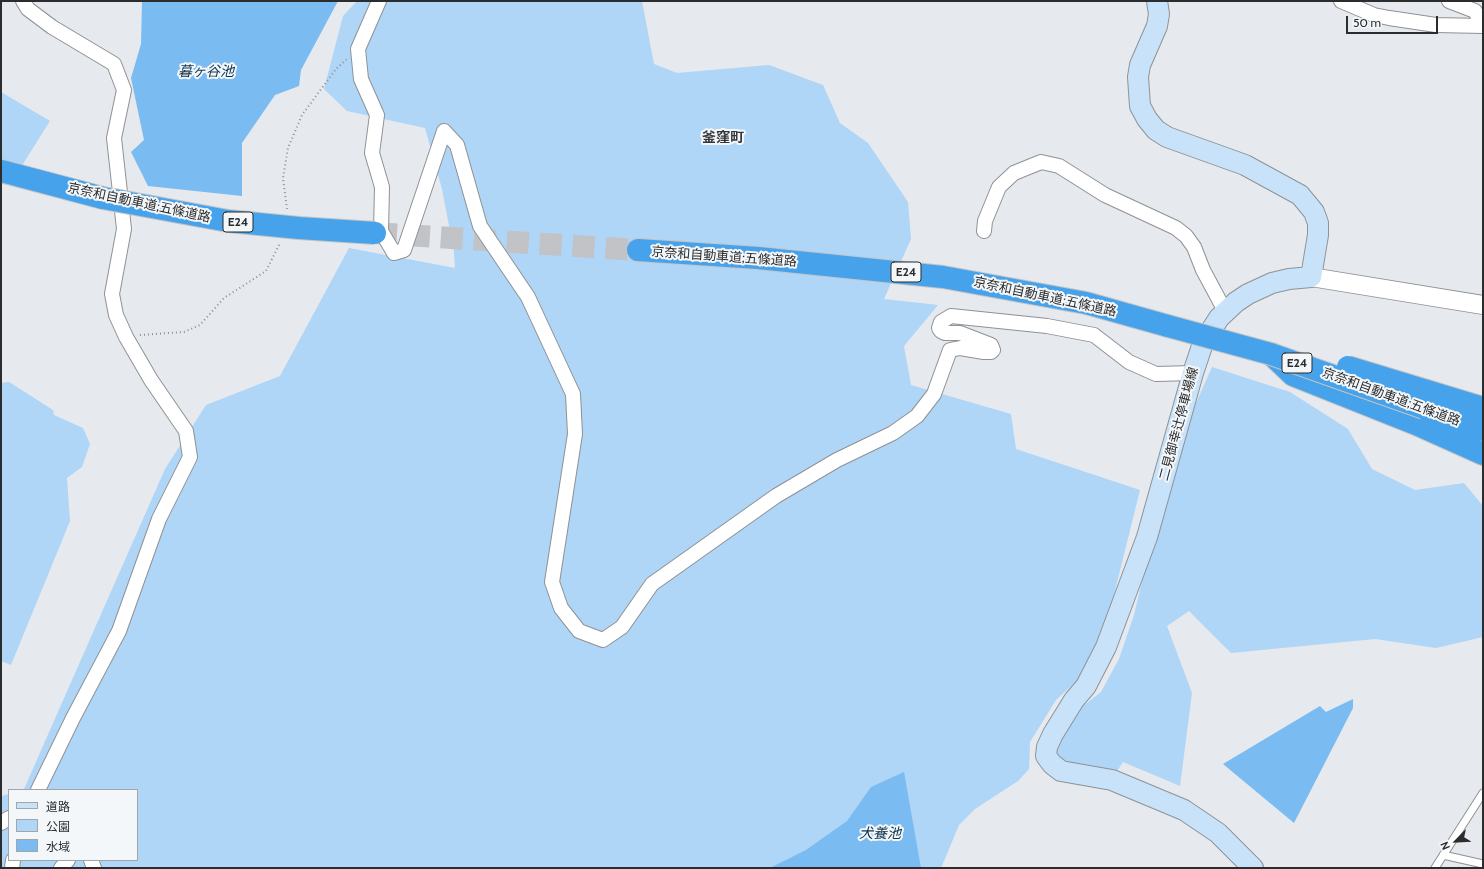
<!DOCTYPE html>
<meta charset="utf-8">
<style>
body{margin:0}
#map{position:relative;width:1484px;height:869px;overflow:hidden;background:#e6e9ed;font-family:Cabin,"Noto Sans JP",sans-serif}
canvas{display:block}
.frame{position:absolute;inset:0;border:2px solid #2b2c2d;pointer-events:none}
.legend{position:absolute;left:8px;top:789px;width:130px;height:72px;box-sizing:border-box;background:#f3f7fa;border:1px solid #a3a6a8;margin:0;padding:5px 7px;list-style:none;font-size:12px;color:#2b2c2d}
.legend li{display:flex;align-items:center;gap:8px;height:20px}
.legend b{width:20px;border:1px solid #a3a6a8}
.north{position:absolute;left:1436px;top:821px;width:40px;height:40px;-webkit-text-stroke:3px #f3f7fa;paint-order:stroke;rotate:246deg;font-size:11px;font-weight:700;line-height:16px;text-align:center;color:#2b2c2d}
.north::after{content:'';display:block;margin:auto;width:14px;height:18px;background:#2b2c2d;clip-path:polygon(50% 0,100% 100%,50% 72%,0 100%)}
.scale{position:absolute;left:1346px;top:16px;width:92px;height:18px;box-sizing:border-box;border:2px solid #2b2c2d;border-top:0;padding-left:5px;font-size:12px;line-height:14px;white-space:nowrap;color:#2b2c2d;-webkit-text-stroke:3px #f3f7fa;paint-order:stroke}
</style>
<div id="map">
<canvas width="1484" height="869"></canvas>
<div class="frame"></div>
<ul class="legend">
<li><b style="height:5px;background:#c8e3f9"></b>道路</li>
<li><b style="height:11px;background:#afd5f7"></b>公園</li>
<li><b style="height:11px;background:#7abbf1"></b>水域</li>
</ul>
<div class="north">N</div>
<div class="scale">50 m</div>
</div>
<script>
const context = document.querySelector('canvas').getContext('2d');
context.lineJoin = 'round';
function fillPath(path, color) { context.fillStyle = color; context.fill(path, 'evenodd'); }
const toPath = rows => new Path2D(rows.map(r => 'M' + r).join(''));
function stroke(path, color, width, dash) { context.strokeStyle = color; context.lineWidth = width; context.lineCap = dash ? 'butt' : 'round'; context.setLineDash(dash || []); context.stroke(path); }
function drawText(font, color, halo, rows, align = 'center') {
  context.font = font + ' Cabin,"Noto Sans JP",sans-serif'; context.lineWidth = 4; context.setLineDash([]); context.textBaseline = 'middle'; context.strokeStyle = halo; context.fillStyle = color; for (const [text, x, y, turn = 0] of rows) {
    context.save(); context.translate(x, y); context.rotate((+turn || 0) * Math.PI / 180); context.textAlign = isNaN(turn) ? turn : align; if (halo) context.strokeText(text, 0, 0); context.fillText(text, 0, 0); context.restore();
  }
}
fillPath(toPath([
 [357,1,642,1,654,64,677,73,769,65,823,85,840,123,868,143,908,202,911,239,884,299,938,305,904,346,911,385,1011,414,1016,449,1140,490,1101,647,1086,672,1056,700,1030,742,1029,769,1018,781,975,809,959,825,941,868,1,868,1,796,9,794,9,860,137,860,137,790,20,790,24,789,165,469,206,405,280,376,349,248,455,268,454,252,442,189,425,128,347,111,324,89,343,16],
 [1,92,50,121,16,175,1,185],
 [1212,367,1290,392,1348,429,1372,469,1415,490,1464,483,1483,506,1483,637,1436,648,1375,639,1231,653,1189,611,1167,626,1192,693,1180,786,1123,762,1115,774,1080,772,1050,755,1073,714,1101,692,1119,659,1134,615,1153,535,1178,444],
 [9,382,53,410,54,415,83,428,90,444,82,467,67,478,70,521,11,665,1,661,1,383]
]), '#afd5f7');
fillPath(toPath([
 [142,1,338,1,301,70,299,86,275,95,242,143,242,196,148,186,131,152,144,140,131,78,141,44],
 [1353,699,1353,708,1294,823,1223,764,1320,706,1326,712],
 [904,772,921,868,770,868,806,850,847,821,871,787]
]), '#7abbf1');
stroke(toPath([
 [375,233,638,250]
]), '#c1c3c7', 22, [22, 11]);
const service = toPath([
 [1443,855,1483,864],
 [1435,868,1483,793]
]);
const minor = toPath([
 [23,1,28,9,52,27,114,64,124,90,114,138,124,229,112,294,116,315,126,337,151,380,186,431,190,457,159,519,119,631,73,718,38,790],
 [379,1,358,49,361,79,377,115,372,153,382,187,381,231,394,253,404,250,444,131,457,145,480,226,528,297,573,394,575,434,552,582,561,608,579,631,603,640,622,627,652,584,776,496,837,460,893,433,917,416,934,394,950,350,960,348,984,352,991,352,993,350,991,345,960,333,945,333,941,331,939,328,941,322,951,316,1047,326,1094,335,1129,362,1156,374,1193,373],
 [1341,1,1374,15,1389,18,1436,25,1483,26],
 [1449,1,1475,11,1483,26],
 [984,231,985,221,999,187,1014,173,1041,162,1059,166,1105,195,1176,228,1186,236,1194,247,1203,270,1225,311],
 [1,823,9,818],
 [91,860,94,868],
 [12,868,13,860],
 [61,868,68,860]
]);
const tertiary = toPath([
 [1311,277,1483,305]
]);
const secondary = toPath([
 [1157,1,1159,14,1157,26,1140,65,1138,77,1140,106,1147,119,1156,130,1167,137,1245,165,1300,195,1314,212,1318,223,1318,235,1311,277,1289,279,1272,283,1248,294,1236,302,1219,318,1203,343,1193,373,1147,537,1106,647,1086,686,1074,700,1053,734,1047,747,1046,756,1052,764,1061,771,1112,780,1184,810,1218,833,1253,868]
]);
const motorway = toPath([
 [1,171,103,198],
 [638,250,758,258,943,277,1086,303,1168,326],
 [1271,354,1293,375,1416,424,1483,454],
 [1427,391,1483,408],
 [1424,408,1483,430]
]);
stroke(service, '#8e9295', 9);
stroke(minor, '#8e9295', 16);
stroke(tertiary, '#8e9295', 20);
stroke(secondary, '#8e9295', 22);
stroke(motorway, '#c4c4c4', 24);
stroke(toPath([
 [287,209,283,178,288,148,302,115,336,69,347,59],
 [140,335,184,332,200,325,224,298,266,271,280,243]
]), '#8d8f92', 2, [1, 3]);
stroke(service, '#fff', 7);
stroke(minor, '#fff', 14);
stroke(tertiary, '#fff', 18);
stroke(secondary, '#c8e3f9', 20);
stroke(motorway, '#46a2ea', 22);
const motorwayBridge = toPath([
 [103,198,228,221,299,228,375,233],
 [1168,326,1271,354,1424,408],
 [1348,367,1427,391]
]);
stroke(motorwayBridge, '#c4c4c4', 24, []);
stroke(motorwayBridge, '#46a2ea', 22);
for (const [x, y, w] of [
 [238,222,30],
 [906,272,30],
 [1297,363,30]
]) { const box = new Path2D(); box.roundRect(x - w / 2, y - 10, w, 20, 3); context.fillStyle = '#f3f7fa'; context.fill(box); stroke(box, '#2b2c2d', 1); }
drawText('bold 12px', '#2b2c2d', null, [
 ["E24",238,222],
 ["E24",906,272],
 ["E24",1297,363]
]);
drawText('13px', '#2b2c2d', '#f3f7fa', [
 ["京奈和自動車道;五條道路",139,203,12],
 ["京奈和自動車道;五條道路",724,257,4],
 ["京奈和自動車道;五條道路",1045,297,12],
 ["京奈和自動車道;五條道路",1391,397,20],
 ["二見御幸辻停車場線",1179,424,-75]
]);
drawText('italic 14px', '#0f334e', '#f3f7fa', [
 ["暮ヶ谷池",206,72],
 ["犬養池",880,834]
]);
drawText('bold 14px', '#343739', '#f3f7fa', [
 ["釜窪町",723,138]
]);
</script>
